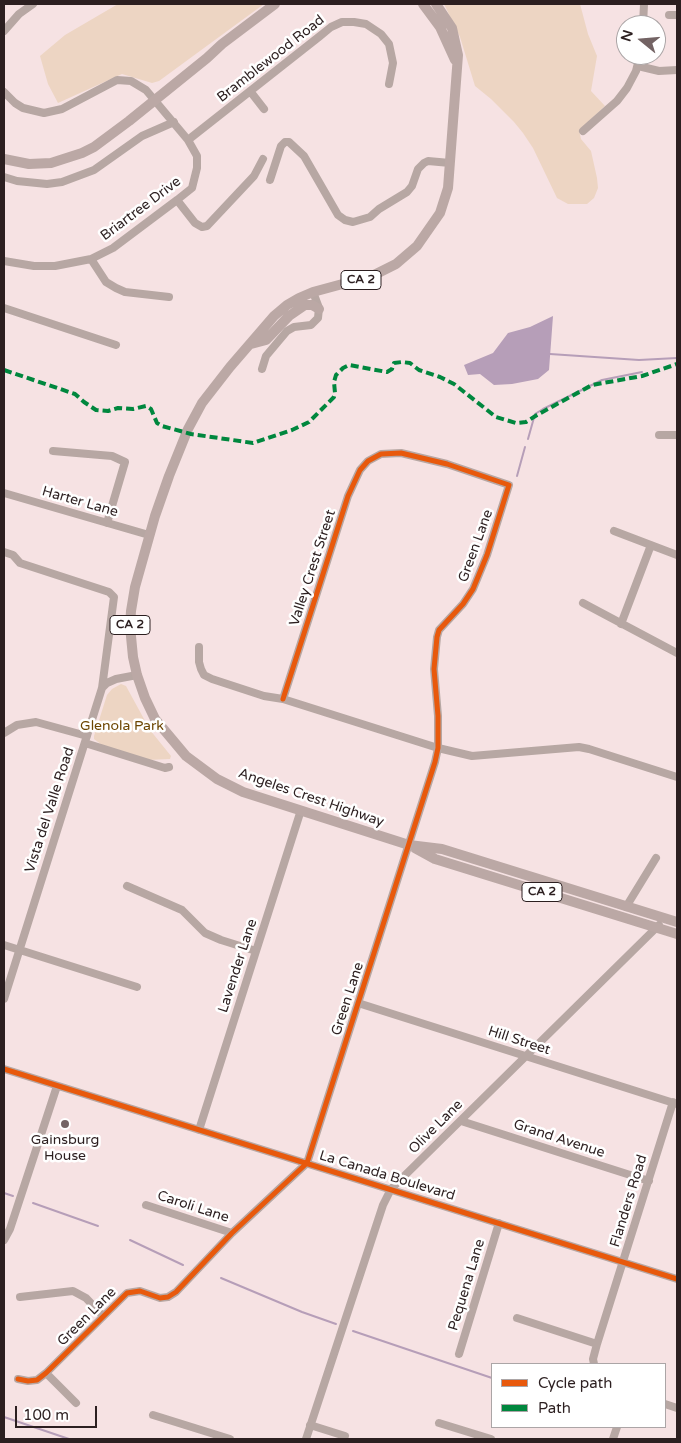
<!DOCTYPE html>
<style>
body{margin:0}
#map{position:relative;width:681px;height:1443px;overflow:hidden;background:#f6e2e3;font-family:"Varela Round",sans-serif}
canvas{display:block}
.frame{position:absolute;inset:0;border:5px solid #2c1f20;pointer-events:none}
.legend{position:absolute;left:491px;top:1363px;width:175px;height:65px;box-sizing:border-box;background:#fff;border:1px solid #aba5a6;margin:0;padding:6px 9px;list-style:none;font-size:15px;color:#2c1f20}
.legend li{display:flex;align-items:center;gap:10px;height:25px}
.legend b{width:25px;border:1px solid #aba5a6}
.north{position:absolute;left:616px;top:15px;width:50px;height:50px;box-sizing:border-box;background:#fff;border:1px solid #aba5a6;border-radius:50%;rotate:287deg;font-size:14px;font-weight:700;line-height:20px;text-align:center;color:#2c1f20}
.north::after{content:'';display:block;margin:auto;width:18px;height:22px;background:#736364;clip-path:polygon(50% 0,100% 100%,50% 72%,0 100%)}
.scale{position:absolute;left:15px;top:1406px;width:82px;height:22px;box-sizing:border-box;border:2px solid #2c1f20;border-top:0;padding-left:6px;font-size:15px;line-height:18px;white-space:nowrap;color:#2c1f20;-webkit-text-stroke:4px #fff;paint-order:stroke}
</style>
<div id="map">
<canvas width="681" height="1443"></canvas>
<div class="frame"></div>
<ul class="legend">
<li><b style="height:6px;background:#e8590c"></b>Cycle path</li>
<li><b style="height:6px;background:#00873e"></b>Path</li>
</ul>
<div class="north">N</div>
<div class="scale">100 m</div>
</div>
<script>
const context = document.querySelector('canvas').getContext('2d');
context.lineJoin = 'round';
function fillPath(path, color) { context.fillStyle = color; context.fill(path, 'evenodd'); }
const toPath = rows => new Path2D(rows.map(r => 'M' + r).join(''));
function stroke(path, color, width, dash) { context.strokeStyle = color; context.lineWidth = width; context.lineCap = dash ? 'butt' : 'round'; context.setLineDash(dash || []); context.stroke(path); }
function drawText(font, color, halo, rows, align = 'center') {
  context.font = font + ' "Varela Round",sans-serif'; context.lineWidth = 5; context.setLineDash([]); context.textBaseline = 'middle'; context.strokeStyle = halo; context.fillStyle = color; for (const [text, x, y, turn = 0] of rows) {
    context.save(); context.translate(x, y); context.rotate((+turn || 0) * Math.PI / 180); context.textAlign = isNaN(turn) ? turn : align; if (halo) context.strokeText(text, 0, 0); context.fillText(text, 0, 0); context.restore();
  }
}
fillPath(toPath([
 [118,4,264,4,159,81,152,83,122,74,58,103,48,84,40,56,65,35],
 [444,4,580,4,588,34,597,56,591,91,605,106,579,130,581,139,591,151,597,178,598,188,594,198,587,204,568,204,557,198,533,148,523,133,514,122,491,99,475,86,460,37],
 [121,684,126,686,150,730,171,756,170,759,147,760,102,745,94,739,94,736,107,695,112,689]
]), '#edd5c3');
fillPath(toPath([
 [553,316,549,370,538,379,512,384,494,385,480,374,468,375,464,365,493,353,508,333,530,327]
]), '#b69eb8');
stroke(toPath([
 [550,354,639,360,677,358],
 [528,439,535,414,543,409,602,380,642,372],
 [517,476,525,447],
 [4,1193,13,1196],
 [33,1203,98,1226],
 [130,1240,183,1265],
 [221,1278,302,1312,336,1324],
 [353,1331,492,1378],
 [4,1417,69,1439]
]), '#b69eb8', 2);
stroke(toPath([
 [669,15,677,15],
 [643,25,644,4],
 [4,31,19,14,33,4],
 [638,66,659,71,677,70],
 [250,91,264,109],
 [4,92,15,103,23,108,44,113,62,109,117,80,131,81,146,90,188,140,197,156,197,168,192,188,177,200,113,248,91,259,55,266,34,266,4,261],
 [583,131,617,101,627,88,636,71,640,55],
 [188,140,320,36,331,27,342,22,354,22,366,24,381,34,389,44,393,63,389,84],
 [4,177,17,181,47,184,62,182,94,170,142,136,174,122],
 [270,180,281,146,285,142,289,142,304,156,338,215,345,220,353,222,370,217,379,209,407,192,412,186,418,169,424,163,428,161,450,163],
 [177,200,195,223,202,227,207,226,254,176,263,159],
 [91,259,106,282,116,288,125,292,169,297],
 [4,308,116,345],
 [262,369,266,356,287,331,294,327,311,325,318,318,319,308,313,292],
 [659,435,677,435],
 [53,451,112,456,125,462,107,523],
 [4,493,149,535],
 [614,531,677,555],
 [4,552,13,555,20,563,109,592,114,597,102,688,4,999],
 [583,603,677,653],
 [621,624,651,545],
 [199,647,199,662,201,669,204,675,212,679,264,696,283,699,438,748,472,756,579,747,589,749,677,777],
 [102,688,107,683,116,679,137,675],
 [4,733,17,725,36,722,87,736],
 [85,743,165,768,169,767],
 [127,886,182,910,205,933,221,940,256,951],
 [626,907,656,858],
 [4,945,137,987],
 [358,1003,677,1104],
 [4,1069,677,1279],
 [461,1121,649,1181],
 [199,1130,301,810],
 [146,1205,232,1233],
 [4,1240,10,1229,57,1086],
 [20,1297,73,1291,86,1298,103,1316],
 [517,1318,597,1344],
 [459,1354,499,1223],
 [594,1364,593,1359,597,1344,673,1102],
 [46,1373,76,1403],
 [18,1379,28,1381,37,1380,46,1373,127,1293,140,1291,160,1298,168,1297,176,1292,232,1233,307,1163,435,762,438,748,438,716,434,669,437,637,439,630,463,604,473,589,487,555,509,485,447,464,401,453,381,454,368,461,360,470,348,496,283,699],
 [665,1404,677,1408],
 [153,1415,230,1439],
 [439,1423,491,1439],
 [310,1425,345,1436],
 [306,1439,383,1205,391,1189,659,925],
 [613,1439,617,1427]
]), '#b7a7a3', 8);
stroke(toPath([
 [423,4,440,27,455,60],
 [436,4,452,28,458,55,448,188,440,213,417,246,396,264,372,276,313,292,299,298,287,305,274,316,230,367,202,403,188,429,169,476,155,516,135,587,131,611,130,626,133,657,137,675,145,698,155,719,186,756,217,779,243,792,409,845,442,849,677,922],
 [4,159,29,164,51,163,82,153,94,147,129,121,207,58,222,44,275,4],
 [251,344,266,340,289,316,305,305,312,305,319,309],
 [415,848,435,859,677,934]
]), '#bba8a5', 10);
stroke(toPath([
 [4,370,75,394,84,402,96,410,108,411,118,408,133,409,146,406,151,409,157,423,162,426,191,434,253,443,292,430,309,422,334,397,335,393,334,382,336,375,343,368,349,365,387,372,392,369,394,363,402,362,410,363,419,370,440,377,454,384,496,417,516,423,526,422,537,415,592,385,642,376,677,364]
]), '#00873e', 4, [8, 4]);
stroke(toPath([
 [4,1069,677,1279],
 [18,1379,28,1381,37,1380,46,1373,127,1293,140,1291,160,1298,168,1297,176,1292,232,1233,307,1163,435,762,438,748,438,716,434,669,437,637,439,630,463,604,473,589,487,555,509,485,447,464,401,453,381,454,368,461,360,470,348,496,283,699]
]), '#e8590c', 5);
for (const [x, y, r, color] of [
 [65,1124,5,"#736364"]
]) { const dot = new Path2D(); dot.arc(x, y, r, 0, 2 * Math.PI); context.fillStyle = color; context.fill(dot); stroke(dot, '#fff', 2); }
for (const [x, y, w] of [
 [361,280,40],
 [130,625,40],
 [542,892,40]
]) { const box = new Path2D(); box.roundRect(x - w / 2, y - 9.5, w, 19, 4); context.fillStyle = '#fff'; context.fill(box); stroke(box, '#2c1f20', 1); }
drawText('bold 12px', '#2c1f20', null, [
 ["CA 2",361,280],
 ["CA 2",130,625],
 ["CA 2",542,892]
]);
drawText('14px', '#2c1f20', '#fff', [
 ["Bramblewood Road",271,59,-38],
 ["Briartree Drive",141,209,-37],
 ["Harter Lane",80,502,16],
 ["Green Lane",476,546,-70],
 ["Valley Crest Street",313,568,-72],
 ["Angeles Crest Highway",311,798,19],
 ["Vista del Valle Road",50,810,-72],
 ["Lavender Lane",238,966,-72],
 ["Green Lane",348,999,-72],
 ["Hill Street",519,1041,18],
 ["Olive Lane",436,1127,-45],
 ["Grand Avenue",559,1139,18],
 ["La Canada Boulevard",387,1176,17],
 ["Flanders Road",629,1201,-73],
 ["Caroli Lane",193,1207,18],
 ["Pequena Lane",467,1285,-73],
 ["Green Lane",87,1317,-45]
]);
drawText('14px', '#6c4500', '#fff', [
 ["Glenola Park",122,726]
]);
drawText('14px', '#2c1f20', '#fff', [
 ["Gainsburg",65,1140],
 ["House",65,1156]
]);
</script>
